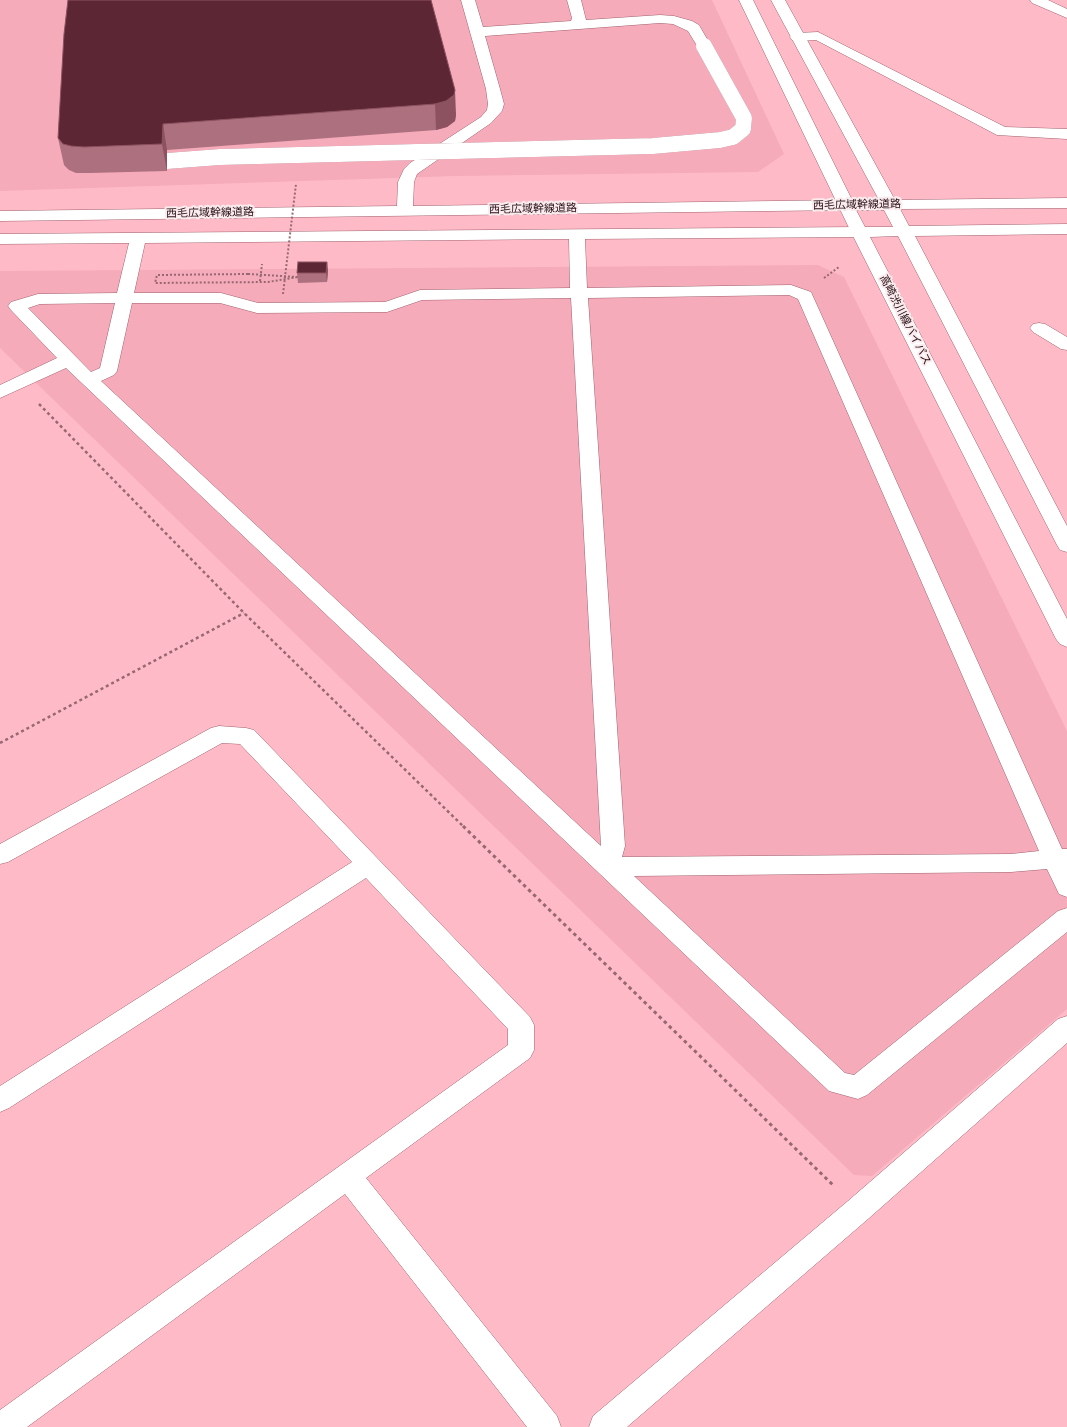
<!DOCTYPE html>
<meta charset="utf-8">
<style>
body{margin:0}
canvas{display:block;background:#febac7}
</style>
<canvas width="1067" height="1427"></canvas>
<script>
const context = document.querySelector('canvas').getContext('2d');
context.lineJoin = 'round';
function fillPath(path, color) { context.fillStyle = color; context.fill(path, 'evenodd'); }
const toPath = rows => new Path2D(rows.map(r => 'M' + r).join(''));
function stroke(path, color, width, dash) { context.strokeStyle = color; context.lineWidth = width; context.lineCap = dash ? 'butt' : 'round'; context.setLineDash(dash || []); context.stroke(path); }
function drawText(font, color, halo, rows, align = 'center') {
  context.font = font + ' Karla,"Noto Sans JP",sans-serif'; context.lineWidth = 4; context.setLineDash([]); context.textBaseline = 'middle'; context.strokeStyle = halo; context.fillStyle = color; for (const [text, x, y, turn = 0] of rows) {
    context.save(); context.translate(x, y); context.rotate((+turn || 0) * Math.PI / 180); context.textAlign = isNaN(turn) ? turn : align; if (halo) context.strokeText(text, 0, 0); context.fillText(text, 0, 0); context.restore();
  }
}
fillPath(toPath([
 [0,0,712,0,784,154,758,172,455,176,0,191],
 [818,265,844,277,1067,731,1067,1009,872,1176,854,1175,0,348,0,271]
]), '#f6abba');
const minor = toPath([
 [461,0,475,0,483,27,571,21,572,18,567,0,581,0,586,20,660,15,674,16,692,21,699,25,711,46,709,49,704,50,699,49,688,31,673,24,660,23,485,36,500,89,504,104,502,111,491,123,417,174,414,182,413,206,847,200,853,202,855,205,853,208,847,210,0,221,0,211,397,206,398,182,404,169,410,163,481,117,487,110,488,104,486,89,461,0],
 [1030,0,1048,0,1067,9,1067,18,1032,3,1030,0],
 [818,32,1005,127,1067,129,1067,139,997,135,816,40,797,41,792,40,790,37,792,34,797,33,818,32],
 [859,227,865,228,867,232,865,236,859,237,585,239,587,288,791,285,811,292,1062,849,1067,849,1067,897,1059,894,1047,869,1011,872,634,876,845,1073,854,1075,1058,911,1067,908,1067,932,867,1095,858,1099,829,1091,66,368,0,398,0,385,57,358,11,310,8,306,11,302,38,294,117,293,129,243,0,244,0,234,859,227],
 [569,239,570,288,420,290,385,302,258,303,221,293,134,293,145,243,569,239],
 [789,295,798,299,1039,851,1011,854,622,857,625,846,588,298,789,295],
 [571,298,601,846,101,381,114,375,117,371,132,303,220,303,257,313,387,312,422,300,571,298],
 [115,303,100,368,91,372,28,308,40,304,115,303],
 [1039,323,1045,324,1067,337,1067,350,1061,349,1033,332,1030,328,1033,324,1039,323],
 [219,726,246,728,254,730,530,1017,534,1025,534,1050,530,1058,366,1178,557,1416,561,1427,527,1427,345,1194,27,1427,0,1427,0,1410,508,1045,508,1029,366,878,9,1108,0,1112,0,1086,352,862,240,744,222,743,8,862,0,864,0,844,211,728,219,726],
 [1067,1016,1067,1043,868,1219,627,1427,589,1427,593,1416,848,1201,1058,1019,1067,1016]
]);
const major = toPath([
 [739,0,753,0,852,200,879,200,771,0,785,0,895,200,1067,198,1067,208,900,209,909,226,1067,224,1067,234,915,236,1067,526,1067,552,1060,550,1057,545,898,236,870,237,1067,619,1067,647,1060,644,1056,639,851,232,739,0],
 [856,210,884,210,893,227,865,227,856,210]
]);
stroke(minor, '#9f636f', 1);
stroke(major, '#9f636f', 1);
stroke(toPath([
 [248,274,298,277],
 [824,278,839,267],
 [260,281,262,264]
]), '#976871', 2, [2, 2]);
stroke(toPath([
 [39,404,244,613,464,827],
 [0,743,244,613]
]), '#976871', 2.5, [3, 3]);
stroke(toPath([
 [463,826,834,1186]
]), '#976871', 3, [3.5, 3.5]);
fillPath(minor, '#fff');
fillPath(major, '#fff');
const minorBridge = toPath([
 [167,161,220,157,653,146,720,140,733,137,743,129,744,118,704,46]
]);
stroke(minorBridge, '#9f636f', 16, []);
stroke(toPath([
 [248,274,157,275,155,283,268,282,298,277],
 [283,294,296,184]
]), '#976871', 2, [2, 2]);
stroke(minorBridge, '#fff', 16);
fillPath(toPath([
 [431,0,456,115,455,121,447,127,436,130,167,150,167,171,90,173,76,173,69,170,64,165,58,138],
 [327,262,328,271,327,282,298,283,297,273]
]), '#ad707e');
fillPath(toPath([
 [455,90,456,115,455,121,447,127,436,130,435,104],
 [163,124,167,150,167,171,162,144],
 [327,262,328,271,327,282,326,273]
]), '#8d5260');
const building = toPath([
 [68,0,431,0,455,90,454,95,446,101,435,104,163,124,162,144,84,147,71,146,63,144,58,138,64,34,68,0],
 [298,262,327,262,326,273,297,273,298,262]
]);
fillPath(building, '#5c2634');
stroke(building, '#8d5260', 1);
drawText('11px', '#250d13', '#faecee', [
 ["西毛広域幹線道路",857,205,-1],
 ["西毛広域幹線道路",533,209,-1],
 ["西毛広域幹線道路",210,213,-1],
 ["高崎渋川線バイパス",905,320,63]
]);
</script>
